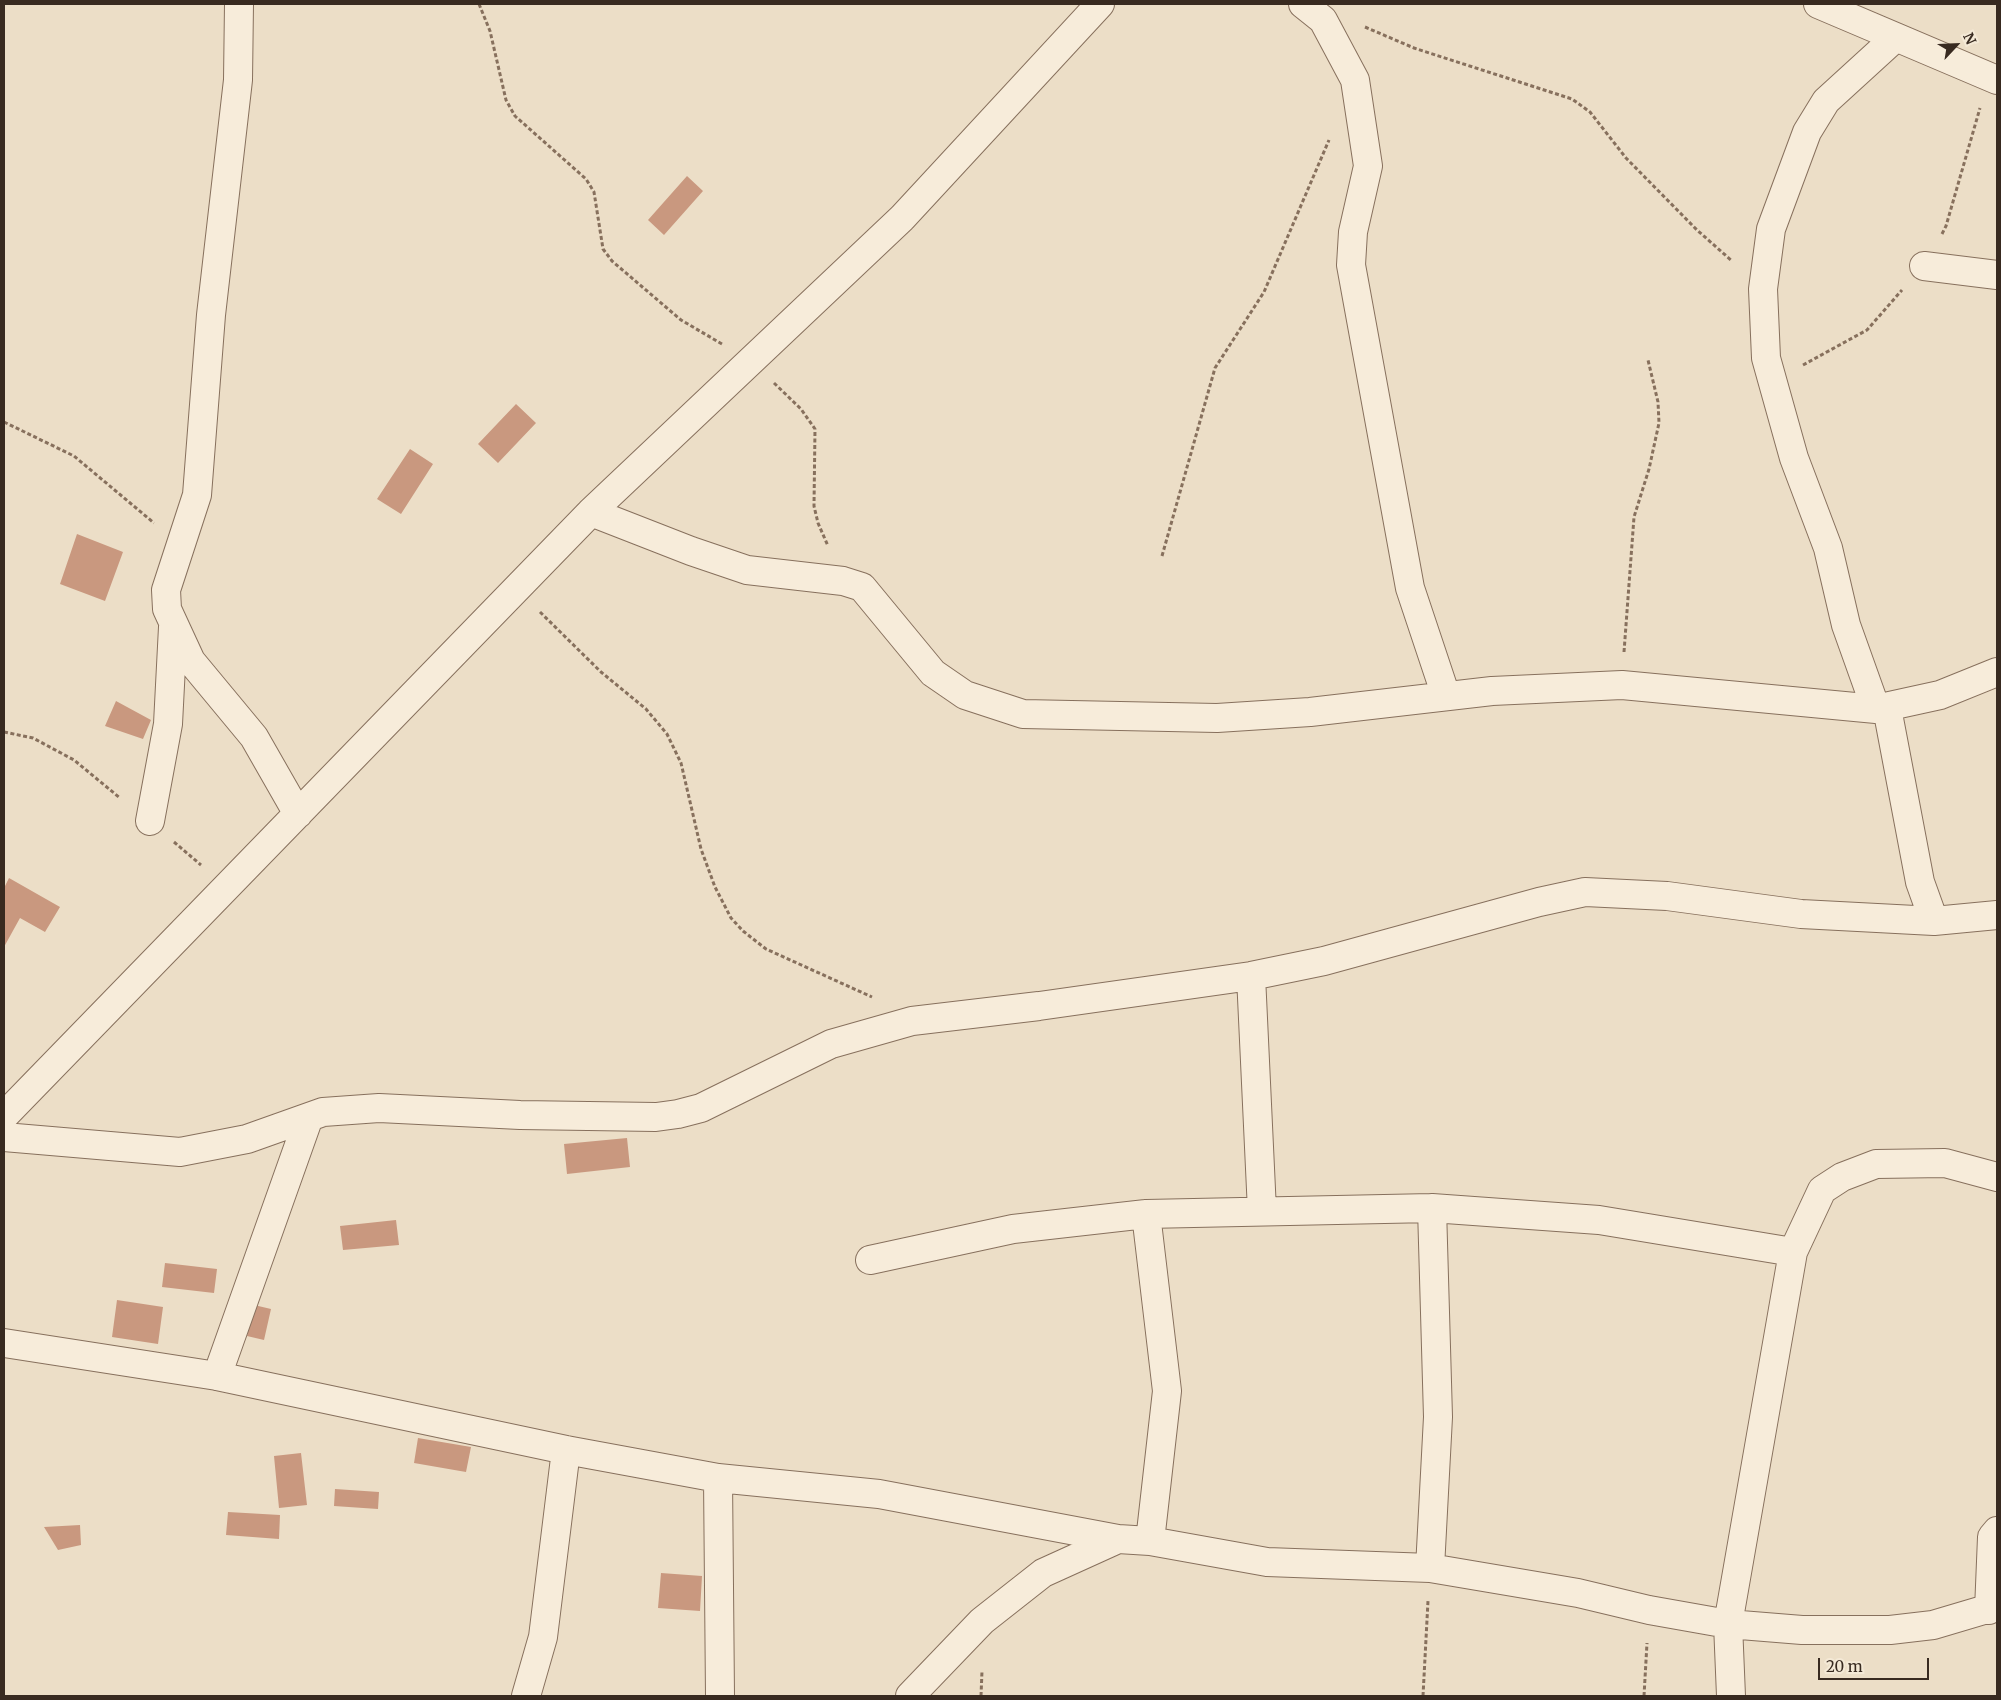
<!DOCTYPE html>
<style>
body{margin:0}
#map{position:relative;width:2001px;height:1700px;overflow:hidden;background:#ecdec7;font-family:Merriweather,serif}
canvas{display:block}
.frame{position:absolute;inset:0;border:5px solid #382a20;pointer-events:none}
.north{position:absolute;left:1931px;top:20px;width:50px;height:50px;-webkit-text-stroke:4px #f4e9d6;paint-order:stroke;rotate:65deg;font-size:14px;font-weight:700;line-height:20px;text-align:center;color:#382a20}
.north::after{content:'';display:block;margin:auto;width:18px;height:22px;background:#382a20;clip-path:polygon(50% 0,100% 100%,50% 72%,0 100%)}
.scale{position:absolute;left:1818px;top:1658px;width:111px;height:22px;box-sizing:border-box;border:2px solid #382a20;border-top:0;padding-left:6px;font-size:15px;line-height:18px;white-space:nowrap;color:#382a20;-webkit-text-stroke:4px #f4e9d6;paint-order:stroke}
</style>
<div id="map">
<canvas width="2001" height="1700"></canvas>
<div class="frame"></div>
<div class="north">N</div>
<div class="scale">20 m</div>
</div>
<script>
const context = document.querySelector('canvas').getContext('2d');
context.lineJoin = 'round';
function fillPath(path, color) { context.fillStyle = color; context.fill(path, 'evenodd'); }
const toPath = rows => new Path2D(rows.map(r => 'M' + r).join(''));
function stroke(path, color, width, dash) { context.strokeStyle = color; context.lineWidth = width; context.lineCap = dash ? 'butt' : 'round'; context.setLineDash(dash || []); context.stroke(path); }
fillPath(toPath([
 [687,176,703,191,664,235,648,220],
 [516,404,536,423,498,463,478,444],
 [410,449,433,464,401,514,377,499],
 [77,534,123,552,105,601,60,584],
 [116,701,151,720,143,739,105,726],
 [9,878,60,907,45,932,20,918,4,947,4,888],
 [627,1138,630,1167,567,1174,564,1144],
 [396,1220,399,1245,343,1250,340,1226],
 [165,1263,217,1269,214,1293,162,1287],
 [117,1300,163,1307,158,1344,112,1337],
 [254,1305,271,1309,264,1340,247,1336],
 [418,1438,471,1447,466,1472,414,1463],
 [301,1453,307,1505,279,1508,274,1456],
 [335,1489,379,1492,378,1509,334,1506],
 [228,1512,280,1515,279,1539,226,1535],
 [80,1525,81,1545,58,1550,44,1527],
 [661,1573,702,1576,700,1611,658,1608]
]), '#c9987f');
const minor = toPath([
 [239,4,238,80,211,315,197,495,166,590,167,609,191,661,254,737,298,814],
 [1303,4,1323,20,1355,80,1368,166,1353,232,1351,265,1410,588,1446,696],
 [1818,4,1997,80],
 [1924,266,1997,275],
 [591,512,691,551,747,570,843,581,862,587,933,673,965,695,1023,714,1217,718,1310,712,1492,691,1622,685,1876,709,1940,695,1997,672],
 [1887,708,1920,882,1934,921],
 [1876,709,1846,625,1828,548,1794,458,1766,358,1763,289,1771,229,1807,132,1826,101,1895,38],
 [150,821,168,724,173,627],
 [1251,976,1262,1211],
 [4,1116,591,512,902,218,1100,4],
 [4,1137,180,1152,247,1139,323,1112,379,1108,520,1115,656,1117,678,1114,701,1108,831,1044,912,1021,1039,1006,1251,976,1324,961,1539,902,1585,892,1667,896,1801,914,1934,921,1997,915],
 [1146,1214,1167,1391,1150,1541],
 [870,1260,1013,1229,1146,1214,1432,1208,1599,1220,1793,1252],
 [4,1343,217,1376,566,1450,718,1478,879,1494,1118,1539],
 [217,1376,309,1117],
 [718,1478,720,1696],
 [1430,1568,1438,1417,1432,1208],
 [1989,1610,1992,1537,1997,1531],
 [526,1696,543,1637,566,1450],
 [910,1696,982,1621,1043,1573,1118,1539,1150,1541,1267,1562,1430,1568,1578,1593,1649,1610,1728,1624,1802,1630,1890,1630,1933,1625,1997,1606],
 [1731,1696,1728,1624,1793,1252,1822,1190,1842,1177,1876,1164,1945,1163,1997,1177]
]);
stroke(minor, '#87705d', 30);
stroke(toPath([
 [479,4,490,31,506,100,515,116,586,179,594,192,603,249,612,261,681,320,722,344],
 [1365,27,1414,48,1572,99,1590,112,1626,158,1697,230,1732,261],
 [1942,234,1946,226,1980,108],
 [1803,365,1867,330,1902,290],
 [774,383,801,409,815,429,814,506,818,523,828,546],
 [4,422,74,456,154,523],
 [1162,556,1215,368,1264,292,1329,140],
 [540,612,601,672,646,709,667,734,681,763,701,849,715,887,731,918,743,931,766,949,872,997],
 [1624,652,1634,517,1649,469,1659,423,1658,402,1648,360],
 [4,732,33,738,74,760,120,798],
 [174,842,201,865],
 [981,1696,982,1671],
 [1423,1696,1428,1601],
 [1644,1696,1647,1643]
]), '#87705d', 3, [4, 2.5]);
stroke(minor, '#f7ecda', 28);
</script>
